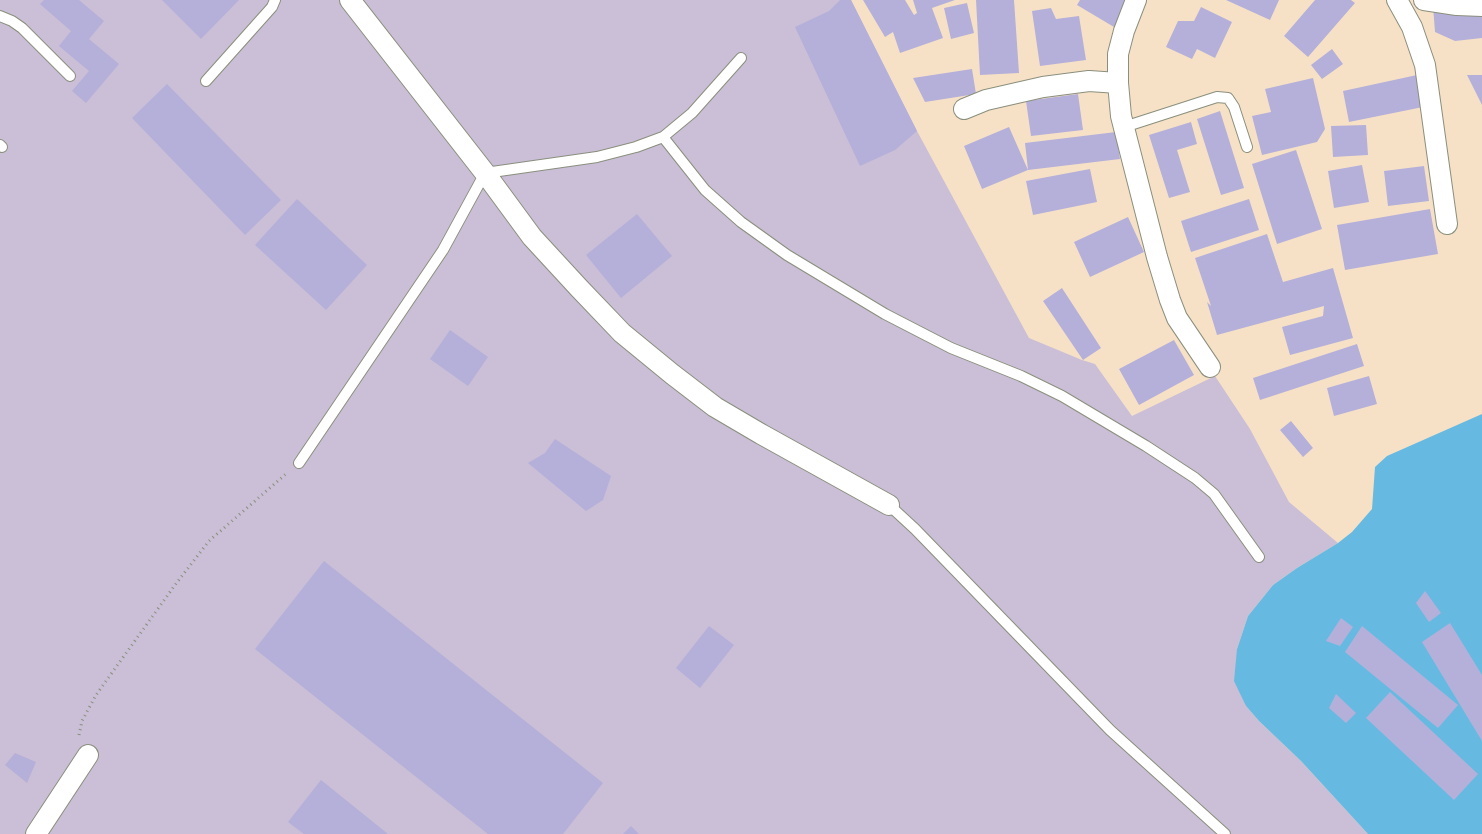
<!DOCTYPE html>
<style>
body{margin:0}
canvas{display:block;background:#f6e1c6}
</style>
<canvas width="1482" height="834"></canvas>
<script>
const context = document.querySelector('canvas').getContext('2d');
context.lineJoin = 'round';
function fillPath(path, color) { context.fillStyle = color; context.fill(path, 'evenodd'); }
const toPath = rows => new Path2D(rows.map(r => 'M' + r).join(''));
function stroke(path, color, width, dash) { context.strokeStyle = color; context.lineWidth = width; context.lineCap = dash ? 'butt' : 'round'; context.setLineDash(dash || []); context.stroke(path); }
fillPath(toPath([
 [0,0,851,0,917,131,1029,338,1082,360,1095,364,1132,416,1215,376,1250,429,1289,502,1338,543,1297,568,1273,585,1248,616,1237,649,1246,706,1259,721,1301,761,1368,834,0,834]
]), '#cabfd6');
fillPath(toPath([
 [1482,414,1482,834,1368,834,1301,761,1259,721,1246,706,1234,681,1237,649,1248,616,1273,585,1297,568,1338,543,1352,532,1372,509,1375,467,1387,456]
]), '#66bae2');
fillPath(toPath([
 [44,0,79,0,104,21,89,39,119,64,86,103,72,91,89,71,59,46,71,31,40,4],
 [162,0,239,0,201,39],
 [840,0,851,0,917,131,895,150,860,166,795,27,829,11],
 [863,0,905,0,914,15,917,13,913,0,955,0,932,8,943,38,900,53,893,32,885,37],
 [976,0,1014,0,1019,73,980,75],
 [1080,0,1129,0,1114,27,1077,5],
 [1226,0,1279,0,1270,20],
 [1315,0,1351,0,1355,3,1308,57,1284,36],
 [967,3,974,33,951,39,944,8],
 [1433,6,1482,16,1482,38,1455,41,1435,32],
 [1201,7,1232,22,1215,58,1197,49,1192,59,1166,47,1178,21,1194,21],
 [1051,8,1056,19,1079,16,1086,60,1040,66,1032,11],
 [1332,49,1343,64,1322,79,1311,65],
 [972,69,976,94,925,102,913,78],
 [1417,75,1423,107,1349,122,1343,91],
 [1467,75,1482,75,1482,105],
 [1313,78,1325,129,1317,142,1262,155,1252,116,1271,112,1265,89],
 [167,84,281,200,245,235,132,118],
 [1078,94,1083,130,1031,136,1026,101],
 [1220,111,1244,188,1221,195,1197,119],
 [1191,122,1197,144,1177,150,1190,192,1169,198,1149,135],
 [1366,125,1368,155,1333,157,1331,126],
 [1009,127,1028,170,982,189,964,146],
 [1116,132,1120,159,1028,170,1025,143],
 [1296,150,1322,229,1277,244,1252,164],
 [1362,165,1369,202,1334,208,1328,171],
 [1424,166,1429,201,1388,206,1384,171],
 [1090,169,1097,202,1033,215,1026,181],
 [297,199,367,265,326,310,255,245],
 [1249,199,1259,230,1191,252,1181,221],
 [1430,209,1438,254,1345,270,1337,225],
 [637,214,672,256,621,298,586,255],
 [1128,217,1144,252,1090,277,1074,242],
 [1267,234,1283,282,1333,268,1353,338,1290,355,1282,327,1323,316,1324,306,1217,335,1207,302,1211,306,1195,258],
 [1062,288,1101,348,1083,360,1043,301],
 [450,330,488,357,468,386,430,359],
 [1174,340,1194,375,1139,405,1119,369],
 [1357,344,1364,366,1260,400,1253,378],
 [1369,376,1377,404,1334,416,1327,388],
 [1291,421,1313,448,1303,457,1280,430],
 [555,439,611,476,603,500,586,511,528,463,545,453],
 [324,561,603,783,563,834,488,834,255,649],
 [1425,591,1441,613,1429,622,1416,603],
 [1341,618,1353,627,1340,646,1326,641],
 [1450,623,1482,675,1482,741,1422,642],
 [709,626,734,645,700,688,676,668],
 [1362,626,1458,705,1438,728,1345,652],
 [1390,692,1478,774,1454,800,1366,718],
 [1336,694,1356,713,1346,723,1329,708],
 [15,753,36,762,27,783,5,765],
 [321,780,388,834,304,834,288,822],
 [631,826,639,834,623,834]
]), '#b5b0da');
const lane = toPath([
 [0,16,12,21,22,28,70,76],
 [206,81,272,7,275,0],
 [1124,127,1217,97,1228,98,1234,107,1247,147],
 [663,137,705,190,741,222,787,255,885,314,951,348,1021,376,1062,396,1146,446,1195,478,1214,494,1259,557],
 [0,145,2,147],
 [299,463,443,250,485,173,597,157,636,147,663,137,692,113,741,58],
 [889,505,915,529,1110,730,1225,834]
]);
const street = toPath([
 [350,0,485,173,532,237,579,288,622,333,672,374,715,407,761,434,889,505],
 [1136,0,1124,31,1118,54,1118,83,1121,116,1157,257,1170,300,1177,318,1210,367],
 [1397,0,1412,27,1425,65,1447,224],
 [1424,0,1457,5,1482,6],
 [964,109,986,100,1043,87,1089,81,1118,83],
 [36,834,88,755]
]);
stroke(lane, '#8a8f7d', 12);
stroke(street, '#8a8f7d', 22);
stroke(toPath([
 [79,735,82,721,96,695,175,585,209,541,287,473]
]), '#8a8f7d', 3, [1, 4]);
stroke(lane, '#fff', 10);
stroke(street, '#fff', 20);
</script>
